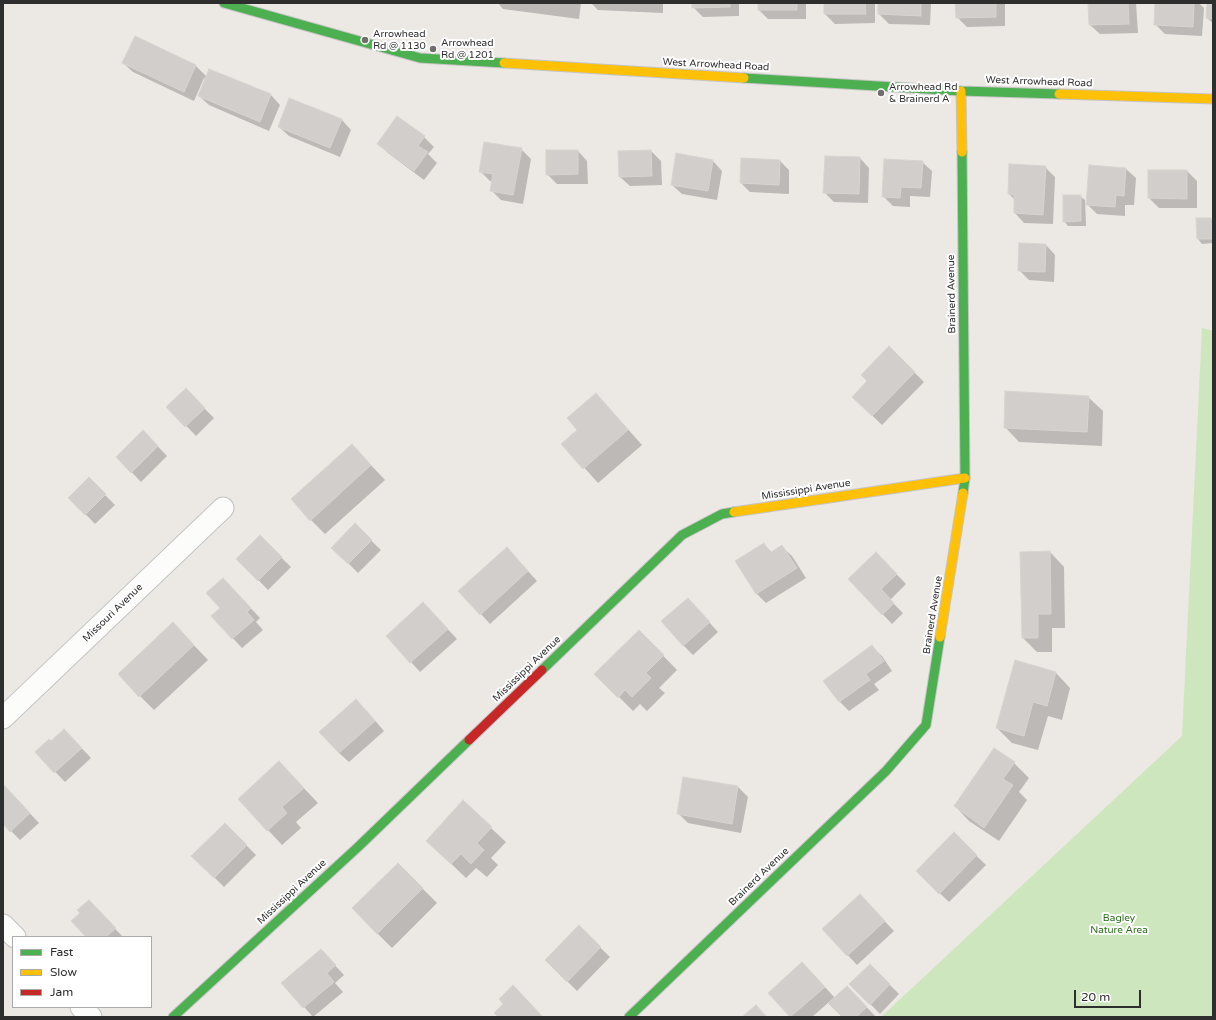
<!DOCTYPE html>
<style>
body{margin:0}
#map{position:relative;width:1216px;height:1020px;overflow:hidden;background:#ece8e4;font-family:"Varela Round",sans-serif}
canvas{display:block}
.frame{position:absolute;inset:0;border:4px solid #2e2e2e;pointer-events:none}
.legend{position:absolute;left:12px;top:936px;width:140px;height:72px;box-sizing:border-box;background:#fff;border:1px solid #ababab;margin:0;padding:5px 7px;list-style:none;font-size:12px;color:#2e2e2e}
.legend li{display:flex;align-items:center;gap:8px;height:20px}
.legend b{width:20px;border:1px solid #ababab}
.scale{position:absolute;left:1074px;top:990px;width:67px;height:18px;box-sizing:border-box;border:2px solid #2e2e2e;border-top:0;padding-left:5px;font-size:12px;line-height:14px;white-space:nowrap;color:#2e2e2e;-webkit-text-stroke:3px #fff;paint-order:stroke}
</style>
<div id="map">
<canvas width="1216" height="1020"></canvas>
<div class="frame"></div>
<ul class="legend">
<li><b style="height:5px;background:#4caf50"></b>Fast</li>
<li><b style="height:5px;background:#ffc107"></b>Slow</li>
<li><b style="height:5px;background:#c62828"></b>Jam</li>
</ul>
<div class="scale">20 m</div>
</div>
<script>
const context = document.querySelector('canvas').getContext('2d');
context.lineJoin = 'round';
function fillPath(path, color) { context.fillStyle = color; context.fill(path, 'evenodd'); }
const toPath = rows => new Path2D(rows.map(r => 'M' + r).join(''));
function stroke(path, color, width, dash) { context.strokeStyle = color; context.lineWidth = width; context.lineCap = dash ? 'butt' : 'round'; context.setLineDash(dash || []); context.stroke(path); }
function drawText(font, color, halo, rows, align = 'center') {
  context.font = font + ' "Varela Round",sans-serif'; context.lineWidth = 4; context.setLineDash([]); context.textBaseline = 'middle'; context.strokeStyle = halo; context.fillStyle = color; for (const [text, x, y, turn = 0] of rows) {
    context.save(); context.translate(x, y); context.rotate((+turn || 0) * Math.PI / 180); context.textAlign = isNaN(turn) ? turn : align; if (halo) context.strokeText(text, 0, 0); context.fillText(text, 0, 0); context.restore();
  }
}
fillPath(toPath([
 [1202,328,1213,331,1213,1017,881,1017,1182,736]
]), '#cee6be');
fillPath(toPath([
 [498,3,581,3,579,19,503,9],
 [591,3,663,3,663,13,598,10],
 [693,3,739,3,739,16,703,17,693,7],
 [759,3,806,3,806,19,768,19,759,10],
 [825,3,875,3,875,23,835,24,825,14],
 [879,3,931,3,930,25,889,24,879,14],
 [956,3,1005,3,1005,26,967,27,957,17],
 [1089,3,1136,3,1138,33,1100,34,1090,25],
 [1156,3,1199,3,1204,8,1202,36,1165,34,1155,24],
 [1208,3,1213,3,1213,23,1207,18],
 [135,38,196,66,207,77,210,70,271,95,280,105,269,131,209,105,199,96,206,79,204,78,194,101,133,72,123,63],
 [290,100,342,120,351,130,340,157,289,136,279,127],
 [424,137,434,147,428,154,437,163,424,180,388,153,379,144],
 [521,149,531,159,523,204,501,200,491,190,493,182,490,181,480,171],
 [578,151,587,161,588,184,557,184,547,174],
 [651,151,661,161,662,185,630,186,620,177],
 [860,158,869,168,868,203,834,202,824,192],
 [713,161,722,171,717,200,682,194,672,185],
 [780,161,789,170,789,194,750,192,741,183],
 [922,162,932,171,930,197,910,196,910,207,893,206,883,196],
 [1090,166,1126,169,1136,178,1134,205,1125,205,1125,216,1097,214,1087,204],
 [1045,167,1055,177,1053,224,1024,223,1015,213,1015,200,1009,194],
 [1187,171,1197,181,1197,208,1159,208,1149,198],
 [1080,196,1085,200,1086,226,1068,226,1064,221],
 [1211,219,1213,221,1213,243,1202,244,1198,239],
 [1046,245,1055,255,1054,282,1029,280,1019,270],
 [889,347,924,382,882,425,853,397,869,382],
 [186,390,214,418,196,436,168,407],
 [596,395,610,409,642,445,598,483,563,444,579,430],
 [1088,397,1103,411,1102,446,1019,442,1005,427],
 [143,431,167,456,141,482,117,457],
 [352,445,385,480,325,534,311,520],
 [89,479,115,505,95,524,70,498],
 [355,525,381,550,358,573,333,548],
 [260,537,291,567,268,590,238,559],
 [764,544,772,553,782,547,792,556,806,578,766,603,757,594,736,561],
 [1050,552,1064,567,1065,628,1052,628,1052,652,1037,652,1023,638],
 [876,553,906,584,890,600,903,613,892,624,849,579],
 [516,558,537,581,490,624,481,614],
 [233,589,260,618,256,622,263,630,242,648,212,616,221,608],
 [423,603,457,639,420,672,411,662],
 [697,609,718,632,693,655,683,645],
 [639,631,677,670,659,688,665,693,647,711,640,704,633,711,596,674],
 [187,638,208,660,154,710,140,696],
 [872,647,882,656,892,671,874,684,879,690,849,711,840,702],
 [1016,662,1056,673,1070,688,1062,720,1048,716,1038,750,1012,743,997,728],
 [366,710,384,731,349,762,339,753],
 [74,740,91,758,65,782,36,752,51,742],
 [279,762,318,803,296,822,301,828,282,845,239,799],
 [1014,763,1029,778,1019,792,1027,800,999,841,969,821,955,806],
 [684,778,738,787,748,797,741,833,688,823,678,813],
 [3,785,39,823,20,840,3,823],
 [225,824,256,855,224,887,193,856],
 [491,828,506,842,491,858,498,865,487,877,476,868,466,878,442,855],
 [954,834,986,865,949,902,917,871],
 [398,864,437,903,392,948,377,933],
 [869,905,894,931,857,965,823,929],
 [98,911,123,937,87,937],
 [579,927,610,957,577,991,546,960],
 [330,960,344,975,335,983,343,992,313,1017,283,983],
 [870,965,899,994,880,1014,851,984],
 [812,973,835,998,856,996,876,1017,843,1017,829,1002,812,1017,791,1017,769,993]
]), '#0003');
const building = toPath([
 [692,3,730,3,730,7,692,8,692,3],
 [758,3,797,3,797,10,758,10,758,3],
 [824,3,865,3,866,14,824,14,824,3],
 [878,3,921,3,921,16,878,14,878,3],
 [955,3,996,3,996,17,956,18,955,3],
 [1088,3,1128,3,1129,24,1089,25,1088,3],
 [1155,3,1194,3,1193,27,1154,25,1155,3],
 [1207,3,1213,3,1213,19,1206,18,1207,3],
 [135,36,196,65,184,92,122,63,135,36],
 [209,69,271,94,260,122,198,96,209,69],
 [289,98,342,119,330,148,278,127,289,98],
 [397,116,425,136,418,146,428,152,414,171,377,144,397,116],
 [484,142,522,148,513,195,490,191,493,174,479,172,484,142],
 [546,150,578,150,578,174,546,175,546,150],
 [651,150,652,176,619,177,618,151,651,150],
 [676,153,713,160,708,191,671,185,676,153],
 [825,156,860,157,859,194,823,193,825,156],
 [741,158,780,160,779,185,740,183,741,158],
 [884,159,923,161,921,188,901,187,900,198,882,197,884,159],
 [1009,164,1046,166,1043,215,1014,213,1014,195,1008,194,1009,164],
 [1089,165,1126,168,1124,196,1116,195,1115,207,1086,205,1089,165],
 [1148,170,1187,170,1187,199,1148,198,1148,170],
 [1063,195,1081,195,1081,221,1063,222,1063,195],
 [1196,218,1211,218,1212,239,1197,239,1196,218],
 [1019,243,1046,244,1045,272,1018,271,1019,243],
 [889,346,915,372,872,416,852,397,867,381,861,375,889,346],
 [186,388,205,408,185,427,166,407,186,388],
 [1005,391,1089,396,1087,432,1004,428,1005,391],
 [596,393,628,430,583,469,561,444,577,430,567,418,596,393],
 [143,430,158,446,131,473,116,457,143,430],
 [352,444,371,465,310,521,291,499,352,444],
 [89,477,106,494,85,515,68,498,89,477],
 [355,523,372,540,348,564,331,548,355,523],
 [260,535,282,557,258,581,236,559,260,535],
 [764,543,770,553,782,545,797,568,756,594,735,561,764,543],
 [507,547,528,571,480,615,458,591,507,547],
 [1050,551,1051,614,1038,614,1038,638,1022,638,1020,552,1050,551],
 [876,552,897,574,881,589,894,603,882,615,848,579,876,552],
 [223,578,251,608,247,612,254,620,232,639,211,616,220,608,206,593,223,578],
 [688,598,710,622,683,646,661,621,688,598],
 [423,602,448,629,410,663,386,636,423,602],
 [173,622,194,645,139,697,118,674,173,622],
 [639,630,664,655,646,673,651,678,632,697,625,690,618,698,594,674,639,630],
 [872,645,884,661,866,674,870,680,839,702,823,681,872,645],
 [1015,660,1056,672,1047,706,1033,702,1024,736,996,728,1015,660],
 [356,699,375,721,339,753,319,732,356,699],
 [64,729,82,748,54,773,35,752,49,739,51,741,64,729],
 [994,748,1015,762,1003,779,1013,785,984,828,954,806,994,748],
 [279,761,304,788,282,807,287,813,267,831,238,799,279,761],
 [683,777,738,786,732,824,677,814,683,777],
 [3,784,30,813,10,832,3,824,3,784],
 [463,800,492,827,477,843,484,850,471,864,461,854,451,864,426,841,463,800],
 [225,823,247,845,214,878,191,856,225,823],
 [954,832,977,855,939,894,916,871,954,832],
 [398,863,423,888,377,934,352,908,398,863],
 [860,894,885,921,847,956,822,929,860,894],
 [89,900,116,928,106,937,86,937,71,921,80,913,77,910,89,900],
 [579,925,601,947,567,982,545,960,579,925],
 [321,949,336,965,327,973,334,982,303,1008,281,983,321,949],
 [802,962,825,987,790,1017,768,993,802,962],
 [870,964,890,984,870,1005,849,984,870,964],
 [513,985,543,1017,498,1017,494,1013,503,1004,499,999,513,985],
 [847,986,867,1007,856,1017,842,1017,828,1003,847,986],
 [756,1005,767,1017,742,1017,756,1005]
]);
fillPath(building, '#d1cecb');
stroke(building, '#d7d4d0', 1);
const street = toPath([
 [3,718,223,508],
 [3,925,15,937],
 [81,1007,91,1017]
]);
const fast = toPath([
 [224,3,420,58,504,63],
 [744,78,961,91,1059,94],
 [962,152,965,478,963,493],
 [542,670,682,535,722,514,734,512],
 [173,1017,358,847,469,740],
 [629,1017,886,771,926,725,940,637]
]);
const slow = toPath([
 [504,63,744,78],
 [961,91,962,152],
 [1059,94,1213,99],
 [734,512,965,478],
 [940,637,963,493]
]);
const jam = toPath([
 [469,740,542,670]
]);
stroke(street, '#c5c4c5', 23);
stroke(fast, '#c5c4c5', 11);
stroke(slow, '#c5c4c5', 11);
stroke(jam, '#c5c4c5', 11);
stroke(street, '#fcfcfb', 21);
stroke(fast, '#4caf50', 9);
stroke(slow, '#ffc107', 9);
stroke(jam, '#c62828', 9);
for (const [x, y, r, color] of [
 [365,40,4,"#706f6e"],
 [433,49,4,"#706f6e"],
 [881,93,4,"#706f6e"]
]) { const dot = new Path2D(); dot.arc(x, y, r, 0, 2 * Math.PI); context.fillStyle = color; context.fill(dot); stroke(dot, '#fff', 1.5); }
drawText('10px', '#2e2e2e', '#fff', [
 ["Arrowhead",373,34],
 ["Rd @ 1130",373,46],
 ["Arrowhead",441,43],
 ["Rd @ 1201",441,55],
 ["Arrowhead Rd",889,87],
 ["& Brainerd A",889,99]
], 'left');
drawText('10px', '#2e2e2e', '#fff', [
 ["West Arrowhead Road",716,65,3],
 ["West Arrowhead Road",1039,82,2],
 ["Brainerd Avenue",952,294,-91],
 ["Mississippi Avenue",806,490,-9],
 ["Missouri Avenue",113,613,-44],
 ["Brainerd Avenue",933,615,-81],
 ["Mississippi Avenue",527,669,-44],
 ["Brainerd Avenue",759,877,-44],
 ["Mississippi Avenue",292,892,-43]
]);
drawText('10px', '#2c6e1b', '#fff', [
 ["Bagley",1119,918],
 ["Nature Area",1119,930]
]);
</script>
